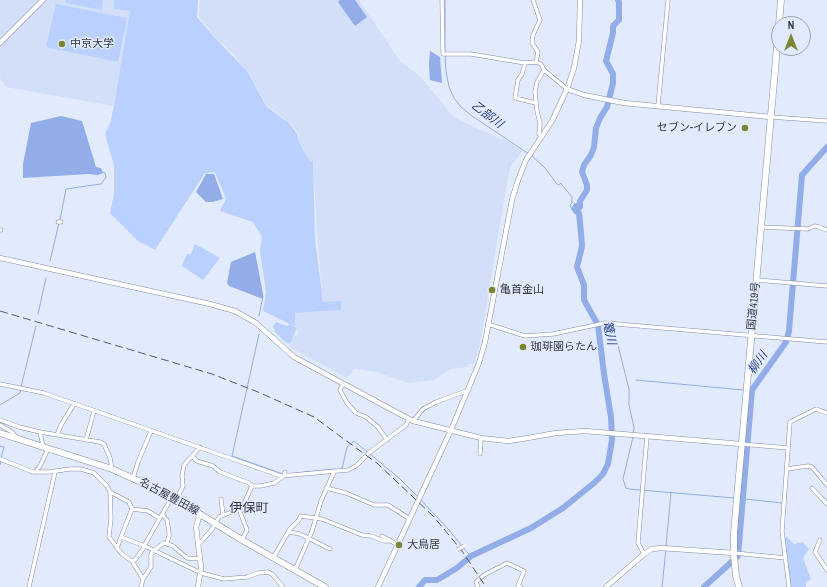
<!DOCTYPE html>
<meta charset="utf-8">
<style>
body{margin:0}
#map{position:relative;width:827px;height:587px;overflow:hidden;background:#e2ebfe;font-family:"Archivo Narrow",sans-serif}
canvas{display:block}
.north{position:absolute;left:771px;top:16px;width:40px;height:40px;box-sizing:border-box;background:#e2ebfe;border:1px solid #9da4b2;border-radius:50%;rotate:0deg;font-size:11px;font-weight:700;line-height:16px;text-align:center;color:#353940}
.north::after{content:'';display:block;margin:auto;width:14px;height:18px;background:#7c8632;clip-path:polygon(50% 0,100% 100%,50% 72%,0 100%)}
</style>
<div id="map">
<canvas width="827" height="587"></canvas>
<div class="north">N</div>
</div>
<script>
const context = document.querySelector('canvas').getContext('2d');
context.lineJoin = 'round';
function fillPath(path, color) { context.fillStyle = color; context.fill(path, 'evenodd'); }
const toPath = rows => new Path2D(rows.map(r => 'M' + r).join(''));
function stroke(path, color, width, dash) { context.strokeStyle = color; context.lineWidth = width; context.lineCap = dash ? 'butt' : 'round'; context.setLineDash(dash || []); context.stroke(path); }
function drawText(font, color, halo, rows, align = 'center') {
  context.font = font + ' "Archivo Narrow","Noto Sans JP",sans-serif'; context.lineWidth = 3; context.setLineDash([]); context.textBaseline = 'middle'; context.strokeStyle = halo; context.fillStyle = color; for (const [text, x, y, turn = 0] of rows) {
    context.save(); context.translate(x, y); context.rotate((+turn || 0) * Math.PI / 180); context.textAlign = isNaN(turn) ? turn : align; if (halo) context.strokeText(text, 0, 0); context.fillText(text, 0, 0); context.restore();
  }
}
fillPath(toPath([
 [0,0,114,0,114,9,130,11,113,106,6,87,0,78],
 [200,0,359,0,400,61,421,77,451,114,457,119,478,129,507,141,523,151,510,167,479,348,474,364,469,364,467,367,451,369,434,380,408,383,376,372,354,369,347,378,289,347,294,336,298,335,298,328,295,326,295,313,341,310,323,302,317,232,313,161,310,162,300,143,298,134,292,125,267,105,247,71,235,56,215,37,201,19,199,17]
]), '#d3dff9');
fillPath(toPath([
 [66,0,103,0,102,10,66,3],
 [114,0,198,0,197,17,215,38,247,71,267,107,289,123,297,134,300,144,310,162,313,161,315,239,323,302,341,301,341,310,295,313,295,326,291,325,297,328,290,344,284,341,275,332,273,326,276,322,287,326,290,324,263,311,266,292,260,250,262,237,253,222,220,211,226,199,215,172,205,173,155,250,138,241,110,213,114,194,114,166,105,134,111,121,130,11,114,9],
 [56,4,127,18,118,62,46,47],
 [195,244,220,258,203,280,182,266,187,254,191,254],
 [786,536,794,544,803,542,809,549,803,558,811,579,806,582,806,587,789,587,785,539]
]), '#bad0fe');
fillPath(toPath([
 [340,0,355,0,367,17,355,26,338,2],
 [430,51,440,57,442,83,430,80,429,64],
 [61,116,82,121,96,167,101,168,103,173,98,175,88,174,23,178,23,164,31,123],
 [206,174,214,174,223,199,213,202,206,202,196,192],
 [255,252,263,294,263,299,229,286,227,283,231,262]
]), '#93ade8');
stroke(toPath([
 [445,0,445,52,446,71,449,87,454,98,461,107,472,116,529,154],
 [532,156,545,168,557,184,559,185,561,183,562,185,572,197,572,203,570,205,572,210,576,211],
 [60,220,66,189,101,184,106,177,105,173,102,172],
 [50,261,59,223],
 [38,314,46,278],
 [259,316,263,296],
 [614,329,629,389,629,405,634,428,633,434],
 [259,334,232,456,283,474],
 [636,380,743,390],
 [21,387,36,326],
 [0,405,20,393,21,390],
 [633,437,623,479,626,488,629,489,734,498],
 [0,446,4,447,1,458],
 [370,454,399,478,418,497],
 [0,465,1,461],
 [342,469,347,447,354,441,367,452],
 [296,473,335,469],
 [420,499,449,530,462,546],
 [745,499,782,503],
 [666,546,671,493],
 [464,549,471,556],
 [662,587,666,549]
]), '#93ade8', 1);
stroke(toPath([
 [419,587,425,580,437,580,457,568,471,556,531,528,563,508,594,483,603,474,608,464,612,440,611,417,604,374,598,325,584,300,584,285,577,267,582,246,581,233,579,213,576,211,575,208,576,206,580,207,580,201,587,190,587,185,582,172,584,165,591,155,594,147,596,128,600,118,607,107,613,83,613,74,606,61,613,33,613,26,619,20,619,2,618,0],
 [704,587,738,556,752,390,786,342,789,331,802,175,827,147]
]), '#93ade8', 6);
const minor = toPath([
 [442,0,443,54,471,54,525,63,536,62,541,64,544,70,567,89],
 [533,0,540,20,533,35,532,43,538,52,536,62],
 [525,63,522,74,518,80,515,98,536,103],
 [658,106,668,0],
 [771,117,827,121],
 [541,137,539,134,540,123,537,111,535,92,537,82,544,70],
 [58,222,61,222],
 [761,227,808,229,815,226,819,227,827,230],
 [0,230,1,230],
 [757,280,827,286],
 [488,324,525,336,553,334,605,323,827,342],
 [0,384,44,393,281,476,348,470,356,466,370,452,406,425,409,419],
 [343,384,340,390,347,403,356,413,366,417,378,427,387,440],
 [0,420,19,427,40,432,100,442,104,444,110,458,112,469],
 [413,421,423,409,436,402,469,390],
 [0,425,12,432,17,438],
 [40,432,43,446],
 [57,435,61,425,74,404],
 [86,440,94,411],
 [741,444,788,448],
 [200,447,192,456,197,461,213,466,220,472,249,483,252,486,261,486,274,483,284,476,285,472],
 [480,454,481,438],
 [0,459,33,472,49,472,70,469,81,469,94,473,107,486,110,492,111,518,109,537,122,554,132,561,143,579,141,587],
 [787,469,808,466,812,467,827,485],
 [35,472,40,466,48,449],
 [133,478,138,462,151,431],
 [326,488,346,493,374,505,388,505,410,519],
 [812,488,827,504],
 [110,492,129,502,132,509,121,537],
 [221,499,223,515],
 [178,501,179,494,183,486,182,476,184,465,192,456],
 [132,509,148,511,159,518],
 [239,509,244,504,252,486],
 [162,514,167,520,169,532,169,536,167,543],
 [289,532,300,534,330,549],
 [382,536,398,545],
 [820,540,815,552,827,570],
 [198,544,201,542,213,528,219,517,239,509,247,530,242,540],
 [144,546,172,497],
 [117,548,121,537,145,546,201,573,224,579,247,577,258,573,268,572,272,574,283,587],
 [734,553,786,558],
 [644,554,638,543,647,436],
 [273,558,290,529,298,521,301,516,322,519,362,535,371,536,384,541,390,541],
 [132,561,135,560,145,546],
 [295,570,312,531,321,501,334,472],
 [143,579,151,567,151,554,153,551,164,543,173,546,187,558,200,559],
 [29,587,55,472],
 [478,587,476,582,484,575,507,563,524,571,518,586,521,587],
 [789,587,782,531,790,422,816,409,827,413]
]);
const tertiary = toPath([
 [0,43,43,0],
 [567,89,584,95,624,103,771,117],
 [0,258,210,304,235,311,256,323,294,357,396,412,413,421,481,438,508,441,522,439,556,433,585,431,741,444],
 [198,587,201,567,196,527,200,514],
 [378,587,451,430,479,363,485,342,512,200,517,183,526,160,552,121,567,89,574,68,579,41,580,0],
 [606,587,644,554,652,549,661,548,734,553]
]);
const primary = toPath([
 [0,433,112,469,152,487,182,503,242,540,325,587]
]);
const trunk = toPath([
 [779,24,781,0],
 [739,587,736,576,734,556,734,532,779,25]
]);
stroke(minor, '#838b9d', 4.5);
stroke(tertiary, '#838b9d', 5.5);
stroke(primary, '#838b9d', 7);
stroke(trunk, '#838b9d', 7);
stroke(minor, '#fff', 3.5);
stroke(tertiary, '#fff', 4.5);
stroke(primary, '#fff', 6);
stroke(trunk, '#fff', 6);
stroke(toPath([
 [0,311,212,374,258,392,314,417,378,464,413,497,434,517,462,551,486,587]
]), '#565b64', 1, [8, 4]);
const minorBridge = toPath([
 [457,550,464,546]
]);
stroke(minorBridge, '#838b9d', 4.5, []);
stroke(minorBridge, '#fff', 3.5);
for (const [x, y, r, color] of [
 [62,44,4,"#7c8632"],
 [745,128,4,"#7c8632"],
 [492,290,4,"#7c8632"],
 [523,347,4,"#7c8632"],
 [399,545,4,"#7c8632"]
]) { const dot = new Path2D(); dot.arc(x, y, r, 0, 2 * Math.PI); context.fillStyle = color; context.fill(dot); stroke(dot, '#e2ebfe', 1.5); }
drawText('11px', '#353940', '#e2ebfe', [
 ["中京大学",70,44],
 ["セブン-イレブン",737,128,"right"],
 ["亀首金山",500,290],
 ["珈琲園らたん",531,347],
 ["大鳥居",407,545]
], 'left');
drawText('11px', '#353940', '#e2ebfe', [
 ["国道419号",754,306,-84],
 ["名古屋豊田線",169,497,28]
]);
drawText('italic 12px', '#233c81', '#e2ebfe', [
 ["乙部川",487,115,37],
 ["篭川",609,333,77],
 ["柳川",758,363,-55]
]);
drawText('13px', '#353940', '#e2ebfe', [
 ["伊保町",249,509]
]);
</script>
